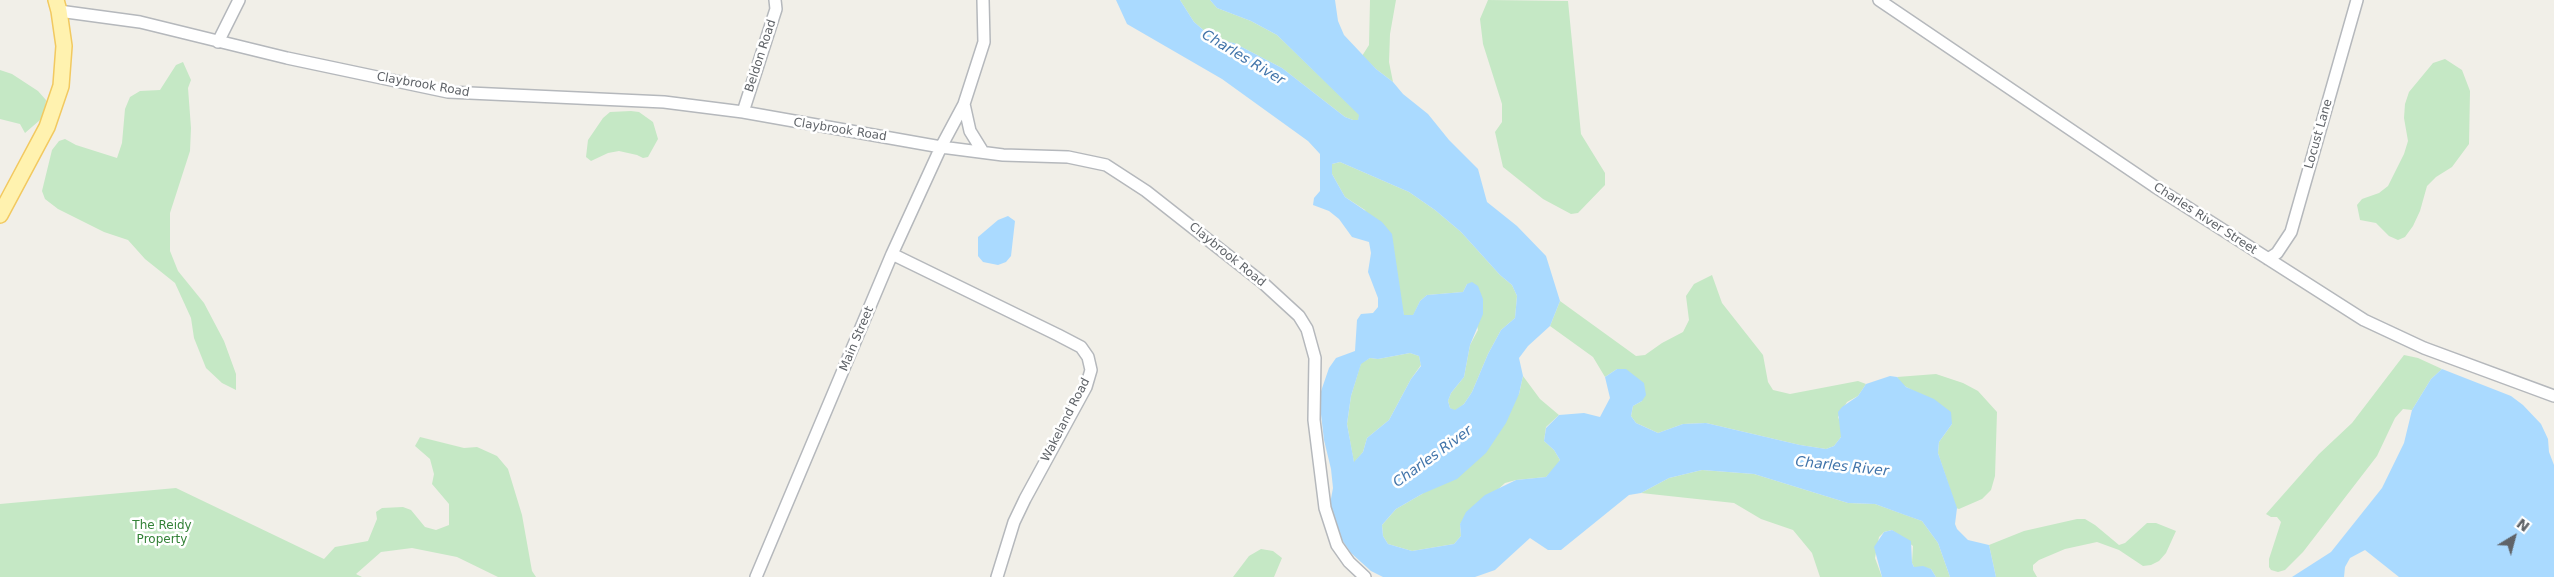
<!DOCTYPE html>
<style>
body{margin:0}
#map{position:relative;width:2554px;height:577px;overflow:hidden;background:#f1efe8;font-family:"DejaVu Sans",sans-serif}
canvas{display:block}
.north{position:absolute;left:2489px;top:512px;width:50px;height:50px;-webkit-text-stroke:4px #fff;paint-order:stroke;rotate:37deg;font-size:14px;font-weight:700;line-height:20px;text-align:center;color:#5f6368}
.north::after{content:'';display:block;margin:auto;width:18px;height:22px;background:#5f6368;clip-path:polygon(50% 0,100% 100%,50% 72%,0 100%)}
</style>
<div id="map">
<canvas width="2554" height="577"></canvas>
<div class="north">N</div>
</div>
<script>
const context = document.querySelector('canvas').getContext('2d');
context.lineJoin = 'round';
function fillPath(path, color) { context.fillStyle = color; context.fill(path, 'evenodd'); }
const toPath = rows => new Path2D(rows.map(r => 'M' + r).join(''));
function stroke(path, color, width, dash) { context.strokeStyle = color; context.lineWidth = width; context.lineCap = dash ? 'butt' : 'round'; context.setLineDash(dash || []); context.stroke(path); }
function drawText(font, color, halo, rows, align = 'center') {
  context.font = font + ' "DejaVu Sans",sans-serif'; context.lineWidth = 5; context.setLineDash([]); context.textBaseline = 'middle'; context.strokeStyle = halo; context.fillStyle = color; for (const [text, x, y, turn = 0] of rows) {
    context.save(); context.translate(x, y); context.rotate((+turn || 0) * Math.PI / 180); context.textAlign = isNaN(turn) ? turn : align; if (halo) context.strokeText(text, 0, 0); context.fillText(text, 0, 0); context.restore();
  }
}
fillPath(toPath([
 [1180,0,1210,0,1217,8,1251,21,1277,35,1360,115,1358,120,1353,120,1345,117,1282,68,1234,43,1215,40,1194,22],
 [1370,0,1396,0,1390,34,1389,62,1393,82,1376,69,1362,56,1369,45],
 [1488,0,1568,1,1581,134,1605,173,1605,185,1578,213,1571,214,1543,199,1503,167,1495,132,1502,122,1502,104,1483,44,1480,19],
 [2445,59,2462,70,2470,91,2469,144,2452,167,2436,177,2427,186,2420,211,2413,226,2405,237,2398,240,2389,236,2376,223,2360,220,2357,205,2362,199,2379,193,2388,186,2404,154,2408,141,2404,118,2405,104,2409,92,2433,63],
 [183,62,191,80,188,88,191,128,190,151,170,213,170,251,178,271,204,303,224,341,236,374,236,390,222,383,206,368,194,338,191,318,175,283,145,259,128,240,104,232,58,209,45,199,42,191,52,150,59,141,65,139,76,145,117,158,122,143,125,109,130,97,140,91,160,90,176,65],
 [0,70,12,74,38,91,46,100,45,112,40,120,25,133,20,124,0,119],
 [631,111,639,112,653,122,658,139,648,157,643,158,637,155,619,151,608,153,591,161,586,157,588,140,603,118,610,112],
 [1340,162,1409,192,1435,210,1461,232,1500,275,1512,285,1517,296,1515,318,1501,330,1488,354,1472,392,1464,404,1455,411,1450,408,1448,401,1451,393,1464,377,1470,345,1478,330,1467,284,1463,292,1427,295,1420,301,1413,316,1404,315,1400,299,1365,210,1345,197,1332,174,1332,164],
 [1712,275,1722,303,1763,355,1768,382,1773,390,1790,394,1858,381,1866,384,1858,396,1847,402,1838,417,1841,424,1841,437,1834,446,1826,449,1800,445,1706,423,1683,424,1658,433,1645,427,1636,423,1631,416,1633,406,1642,401,1617,369,1605,377,1593,357,1550,326,1560,301,1636,356,1645,355,1662,343,1683,332,1689,320,1686,296,1694,284],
 [1410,353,1419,356,1421,365,1411,379,1389,420,1367,438,1363,452,1354,463,1347,424,1351,396,1361,363,1370,358,1378,359],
 [2404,355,2418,358,2442,369,2431,379,2412,410,2403,409,2395,418,2377,456,2303,552,2285,570,2278,572,2271,570,2269,567,2269,559,2281,522,2277,517,2271,517,2266,514,2319,454,2352,423],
 [1936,374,1963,383,1978,391,1997,412,1995,476,1991,490,1982,499,1959,509,1956,508,1938,453,1939,442,1952,424,1917,393,1901,384,1897,377],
 [1523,376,1540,399,1559,415,1546,427,1544,441,1554,450,1560,460,1555,469,1546,477,1516,480,1505,483,1460,524,1461,536,1454,544,1412,551,1388,544,1383,536,1382,525,1390,516,1396,509,1422,494,1519,394],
 [420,437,464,448,477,447,497,456,508,469,522,515,532,571,536,577,498,577,457,557,412,548,381,552,356,574,362,577,0,577,0,504,176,488,324,559,335,547,368,541,377,519,376,512,382,508,403,507,411,510,425,527,436,530,449,525,449,504,432,484,434,474,430,459,415,446],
 [1702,470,1754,474,1848,503,1875,504,1922,521,1938,543,1950,577,1936,577,1931,569,1914,567,1912,563,1913,546,1892,530,1884,532,1879,537,1875,558,1882,577,1820,577,1812,553,1793,530,1761,519,1734,503,1641,493,1669,478],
 [2077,519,2085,519,2095,525,2119,545,2125,543,2147,523,2156,523,2176,531,2166,553,2159,561,2151,565,2143,566,2119,550,2097,542,2065,549,2039,560,2033,565,2033,570,2037,577,1996,577,1989,545,2024,531],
 [1261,549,1273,551,1282,558,1274,577,1233,577,1249,556]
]), '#c5e8c5');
fillPath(toPath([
 [1116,0,1180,0,1194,22,1215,40,1234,43,1282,68,1345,117,1353,120,1358,120,1359,115,1277,35,1251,21,1217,8,1210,0,1335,0,1338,21,1344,35,1376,69,1393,82,1403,94,1428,114,1449,140,1478,169,1487,202,1517,226,1546,256,1560,301,1550,326,1528,346,1519,358,1523,376,1519,394,1506,423,1486,453,1457,479,1422,494,1396,509,1382,525,1383,536,1388,544,1412,551,1454,544,1461,536,1460,524,1466,512,1485,495,1516,480,1546,477,1560,460,1554,450,1544,441,1546,428,1559,415,1584,413,1600,417,1610,398,1605,377,1617,369,1626,369,1644,383,1646,395,1642,401,1633,406,1631,416,1636,423,1658,433,1683,424,1706,423,1800,445,1826,449,1834,446,1841,437,1838,412,1842,407,1858,396,1866,384,1890,376,1897,377,1906,387,1934,399,1951,412,1952,424,1939,442,1938,453,1957,508,1955,524,1957,529,1968,540,1989,545,1996,577,1950,577,1938,543,1922,521,1905,515,1875,504,1848,503,1754,474,1702,470,1669,478,1641,493,1629,495,1561,550,1548,550,1530,538,1495,570,1475,577,1383,577,1371,571,1351,553,1335,530,1330,504,1333,488,1331,469,1324,440,1319,397,1329,368,1336,358,1355,351,1357,320,1361,314,1373,313,1378,307,1378,298,1368,272,1371,253,1369,242,1352,237,1339,219,1329,211,1313,205,1314,198,1320,191,1320,154,1308,141,1222,79,1127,24],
 [1340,162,1409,192,1435,210,1461,232,1500,275,1512,285,1517,296,1515,318,1501,330,1488,354,1472,392,1464,404,1455,410,1450,408,1448,401,1451,393,1464,377,1470,345,1483,314,1483,299,1478,286,1472,282,1467,284,1463,292,1427,295,1420,301,1413,315,1404,315,1392,234,1382,222,1345,197,1332,174,1332,164],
 [1410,353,1419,356,1421,366,1411,379,1389,420,1367,438,1363,452,1354,462,1347,424,1351,396,1361,364,1370,358,1378,359],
 [1008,216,1015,221,1011,256,1006,262,998,265,983,262,978,256,978,237,998,220],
 [2442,369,2511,396,2523,405,2541,424,2548,439,2549,452,2554,465,2554,577,2399,577,2365,550,2350,558,2345,567,2344,577,2292,577,2331,552,2382,488,2404,443,2412,410,2431,379],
 [1892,530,1911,541,1912,563,1914,567,1923,566,1931,569,1936,577,1882,577,1874,547,1884,532]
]), '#aadaff');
const minor = toPath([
 [1879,0,2154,186,2364,320,2424,348,2554,396],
 [59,11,140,22,287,58,448,92,664,102,743,112,941,147,1003,155,1068,157,1106,165,1146,191,1263,283,1299,316,1307,329,1315,358,1314,420,1325,508,1337,545,1349,562,1365,577],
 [218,42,239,0],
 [964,104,970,131,983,152],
 [743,112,776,9,775,0],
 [892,254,1058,335,1081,347,1088,357,1091,370,1086,387,1025,499,1014,522,997,577],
 [2268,259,2277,253,2291,232,2357,0],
 [756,577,892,254,941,147,964,104,984,42,983,0]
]);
const major = toPath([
 [0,215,47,127,61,86,64,46,59,11,56,0]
]);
stroke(minor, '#b5b8bc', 14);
stroke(major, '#f2c960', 18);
stroke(minor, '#fff', 11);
stroke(major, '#fff2af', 15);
drawText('12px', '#5f6368', '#fff', [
 ["Beldon Road",761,56,-72],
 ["Claybrook Road",423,85,10],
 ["Claybrook Road",840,130,9],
 ["Locust Lane",2319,134,-74],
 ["Charles River Street",2205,219,33],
 ["Claybrook Road",1227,255,39],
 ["Main Street",857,339,-67],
 ["Wakeland Road",1066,420,-63]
]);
drawText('12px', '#348238', '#fff', [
 ["The Reidy",162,526],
 ["Property",162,540]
]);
drawText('italic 14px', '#4174aa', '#fff', [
 ["Charles River",1243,58,31],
 ["Charles River",1433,457,-36],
 ["Charles River",1842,467,6]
]);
</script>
